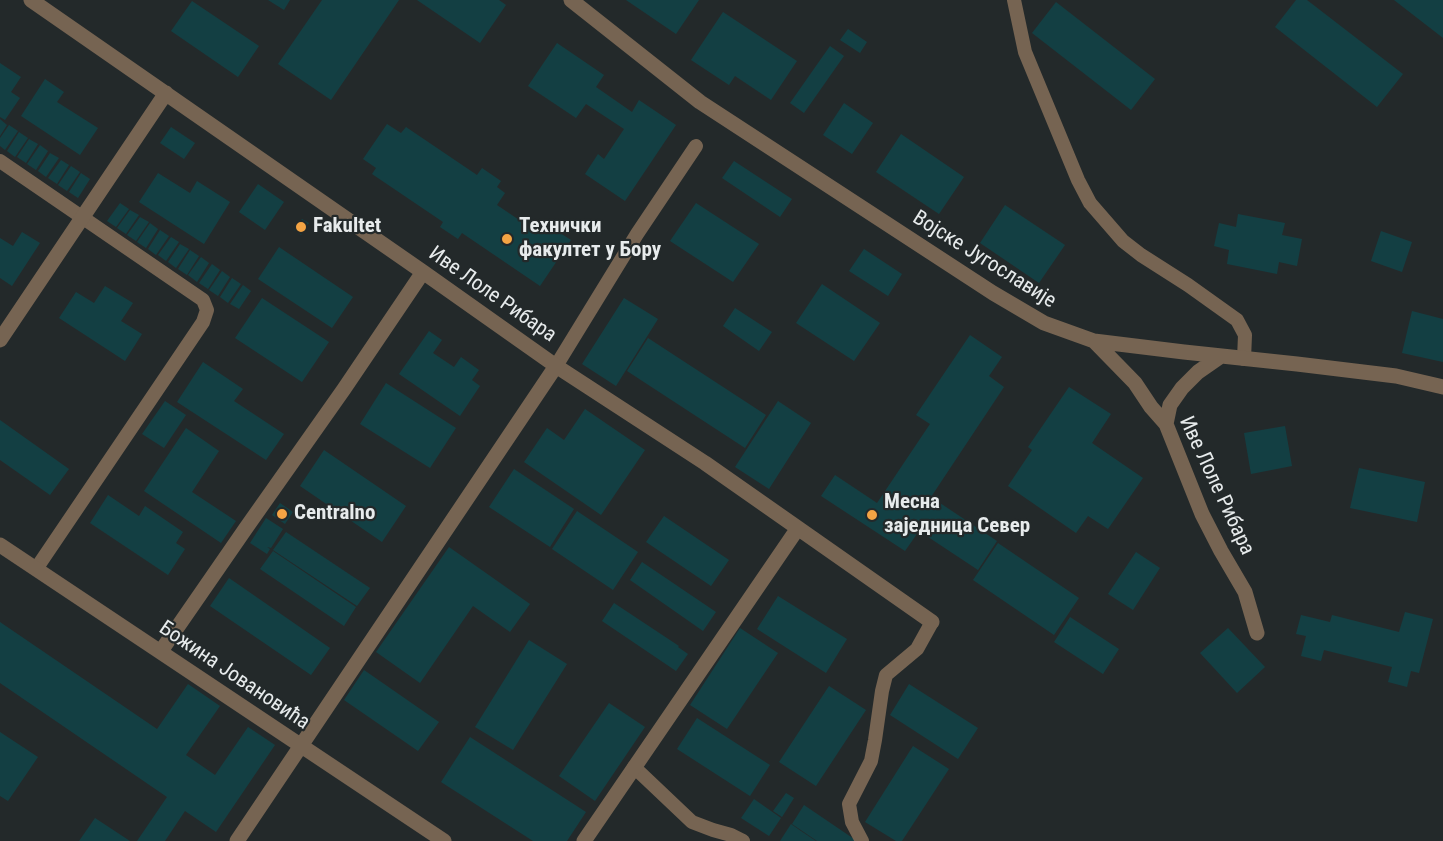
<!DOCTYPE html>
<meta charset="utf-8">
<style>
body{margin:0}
canvas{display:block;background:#23292a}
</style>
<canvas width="1443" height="841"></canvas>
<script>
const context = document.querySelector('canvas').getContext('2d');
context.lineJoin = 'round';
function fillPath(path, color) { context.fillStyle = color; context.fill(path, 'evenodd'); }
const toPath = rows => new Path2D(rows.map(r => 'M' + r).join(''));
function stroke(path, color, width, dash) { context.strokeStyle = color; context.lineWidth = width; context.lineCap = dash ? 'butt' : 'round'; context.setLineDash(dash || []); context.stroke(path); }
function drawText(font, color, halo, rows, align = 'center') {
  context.font = font + ' "Roboto Condensed",sans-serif'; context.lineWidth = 4.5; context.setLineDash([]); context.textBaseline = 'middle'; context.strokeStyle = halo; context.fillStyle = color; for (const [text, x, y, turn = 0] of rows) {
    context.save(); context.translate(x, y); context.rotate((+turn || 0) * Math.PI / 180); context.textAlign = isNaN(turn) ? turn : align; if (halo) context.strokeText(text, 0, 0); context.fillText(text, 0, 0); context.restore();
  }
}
fillPath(toPath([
 [268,0,290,0,284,10],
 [322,0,399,0,331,100,278,64],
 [417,0,499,0,506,5,480,43],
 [626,0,699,0,676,34],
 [1296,0,1307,0,1403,74,1377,107,1275,27],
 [1394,0,1443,0,1443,38],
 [192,1,259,46,238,77,171,31],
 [1056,2,1155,79,1131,110,1032,33],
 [723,12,797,61,771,100,735,76,729,85,691,60],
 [848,29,867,42,860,53,840,40],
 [557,43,604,75,596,87,632,112,639,100,676,125,625,201,585,174,598,154,604,159,624,129,586,104,576,118,528,86],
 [830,46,844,56,804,113,790,103],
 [0,63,21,77,11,92,20,98,5,120,0,117],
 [45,79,64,92,57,102,98,128,80,155,21,116],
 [844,103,873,123,852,154,823,135],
 [0,119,7,125,0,136],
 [387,124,401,133,406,127,477,175,482,168,501,181,497,187,505,193,497,205,537,232,543,222,571,240,540,286,462,233,458,239,440,227,443,222,372,174,376,168,363,159],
 [9,125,18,131,5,150,0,146,0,138],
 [171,127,195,143,184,159,160,143],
 [19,132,28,138,15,157,7,151],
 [901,134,964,177,939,214,876,172],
 [29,139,38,144,26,163,17,157],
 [40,145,48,151,36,170,27,164],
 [50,153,59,158,46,177,38,171],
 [61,160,69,165,57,184,48,178],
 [734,161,792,199,780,217,722,178],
 [71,166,80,172,67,191,58,185],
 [81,173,90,179,78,198,69,192],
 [158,173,190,193,197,181,230,202,204,244,139,202],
 [258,184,284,202,265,230,239,212],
 [120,203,129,209,116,227,107,221],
 [696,203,759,244,733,282,670,241],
 [1005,205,1065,245,1039,283,980,243],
 [130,210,139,215,126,234,117,228],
 [1238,214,1285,223,1282,235,1302,239,1297,266,1279,262,1277,274,1227,264,1229,250,1214,246,1219,223,1236,227],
 [140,217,149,222,136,241,127,235],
 [302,219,309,223,301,235,294,230],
 [150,223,158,229,146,248,137,242],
 [160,230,169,236,156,255,148,249],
 [1381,231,1412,242,1402,272,1371,261],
 [22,232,40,243,12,286,0,278,0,238,13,246],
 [171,237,179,242,166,261,158,255],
 [180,244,189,249,176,268,168,262],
 [279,247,353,297,332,328,258,279],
 [864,249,902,274,888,296,849,271],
 [190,250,199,256,187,275,178,269],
 [201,257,209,263,197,282,188,275],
 [212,264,220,270,208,289,199,283],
 [222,271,230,277,218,296,209,290],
 [232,278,241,284,228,303,220,297],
 [822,284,880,323,854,361,796,323],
 [243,285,251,291,239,309,230,304],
 [105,286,133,303,121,321,142,334,125,361,59,318,76,292,94,303],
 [262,298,329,342,302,382,235,338],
 [624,298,658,319,616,386,582,364],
 [735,308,772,332,759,351,723,326],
 [1412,311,1443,319,1443,362,1402,353],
 [429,331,442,340,433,353,454,367,461,357,479,370,472,380,480,386,460,416,399,374],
 [970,335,1002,357,989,376,1004,387,931,497,997,541,978,570,919,531,905,551,821,496,835,475,877,503,930,424,916,415],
 [648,338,766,415,745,448,627,371],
 [203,362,243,389,234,401,284,434,266,460,177,402],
 [386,383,456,428,430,468,360,424],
 [1069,387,1111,414,1092,443,1143,478,1108,529,1088,516,1076,533,1008,486,1032,450,1028,447],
 [165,401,186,415,164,448,142,434],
 [778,401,811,423,769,489,735,467],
 [585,409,645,450,601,515,524,462,547,428,564,440],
 [0,420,69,469,50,495,0,460],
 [1285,426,1292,466,1251,474,1244,433],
 [186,428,219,451,192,492,236,521,221,543,144,491],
 [324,450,406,506,382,542,300,486],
 [1359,468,1425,482,1417,522,1350,508],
 [514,469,574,509,550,547,489,507],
 [108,495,139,516,145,506,183,532,176,543,185,549,168,575,90,523],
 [280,503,293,512,285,524,272,515],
 [577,511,638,552,613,590,552,549],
 [664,516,729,560,711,586,646,542],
 [266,518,283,529,271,548,267,547,270,549,267,554,250,543],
 [286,532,370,588,357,606,273,550],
 [998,543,1079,598,1054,635,973,580],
 [449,547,530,604,510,632,473,606,420,683,376,652],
 [273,551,356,607,344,626,260,569],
 [1136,552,1160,568,1133,610,1108,594],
 [642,562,716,612,703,631,630,580],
 [229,578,330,648,311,675,210,606],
 [778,596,847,639,826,673,757,629],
 [614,603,679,646,678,647,688,654,676,671,602,621],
 [1405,612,1433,619,1419,673,1411,671,1407,687,1388,682,1392,667,1324,650,1321,661,1301,656,1306,636,1296,634,1301,615,1330,622,1332,615,1399,632],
 [1070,617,1119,649,1103,674,1054,642],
 [0,622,157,729,188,684,220,706,186,755,215,775,248,727,275,745,216,832,185,811,165,841,137,841,167,797,0,683],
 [740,628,778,653,727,729,690,705],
 [1228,628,1265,667,1237,693,1200,653],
 [529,640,567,664,513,750,475,727],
 [364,670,439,722,418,751,344,700],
 [909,684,978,728,958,759,890,715],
 [829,686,866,710,816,786,779,762],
 [609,703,645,727,595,801,559,776],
 [697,718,770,765,750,796,677,749],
 [0,732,38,757,8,801,0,796],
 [470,737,586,812,567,841,533,841,441,782],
 [913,746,949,769,902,841,896,841,865,822],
 [786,793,794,798,782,817,773,811],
 [754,799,781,818,769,836,741,818],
 [804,805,857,841,817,841,792,824],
 [95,818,130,841,79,841],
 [791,824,801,831,816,841,780,841]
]), '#133f43');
stroke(toPath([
 [1014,0,1025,52,1078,180,1090,203,1123,241,1141,255,1188,285,1237,320,1245,335,1244,359],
 [0,161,203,300,207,310,203,322,36,569],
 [556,366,637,234,696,146],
 [634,767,692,822,713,830,731,835,743,841],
 [862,841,852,822,849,804,871,761,875,740,882,691,886,675,917,649,932,622]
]), '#766452', 14);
stroke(toPath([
 [31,0,423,272,556,366,705,463,932,622],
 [571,0,700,102,993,293,1044,323,1094,341,1184,352,1297,364,1396,376,1443,387],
 [0,340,166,93],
 [1094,341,1135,383,1151,407,1166,424,1202,514,1221,551,1245,592,1257,633],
 [1166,424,1170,405,1182,388,1198,372,1221,356],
 [0,545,444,841],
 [161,651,246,528,344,389,423,272],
 [237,841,556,366],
 [584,841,798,528]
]), '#766452', 15);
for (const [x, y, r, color] of [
 [301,227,6,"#f4a444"],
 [507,239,6,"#f4a444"],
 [282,514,6,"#f4a444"],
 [872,515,6,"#f4a444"]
]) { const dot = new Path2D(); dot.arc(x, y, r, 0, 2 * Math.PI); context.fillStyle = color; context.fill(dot); stroke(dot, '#23292a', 2); }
drawText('bold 21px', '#e7ebec', '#23292a', [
 ["Fakultet",313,227],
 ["Технички",519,227],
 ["факултет у Бору",519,251],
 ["Месна",884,503],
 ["заједница Север",884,527],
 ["Centralno",294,514]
], 'left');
drawText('21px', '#e7ebec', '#23292a', [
 ["Војске Југославије",984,260,32],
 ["Иве Лоле Рибара",492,295,35],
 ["Иве Лоле Рибара",1216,486,65],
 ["Божина Јовановића",234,676,34]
]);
</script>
